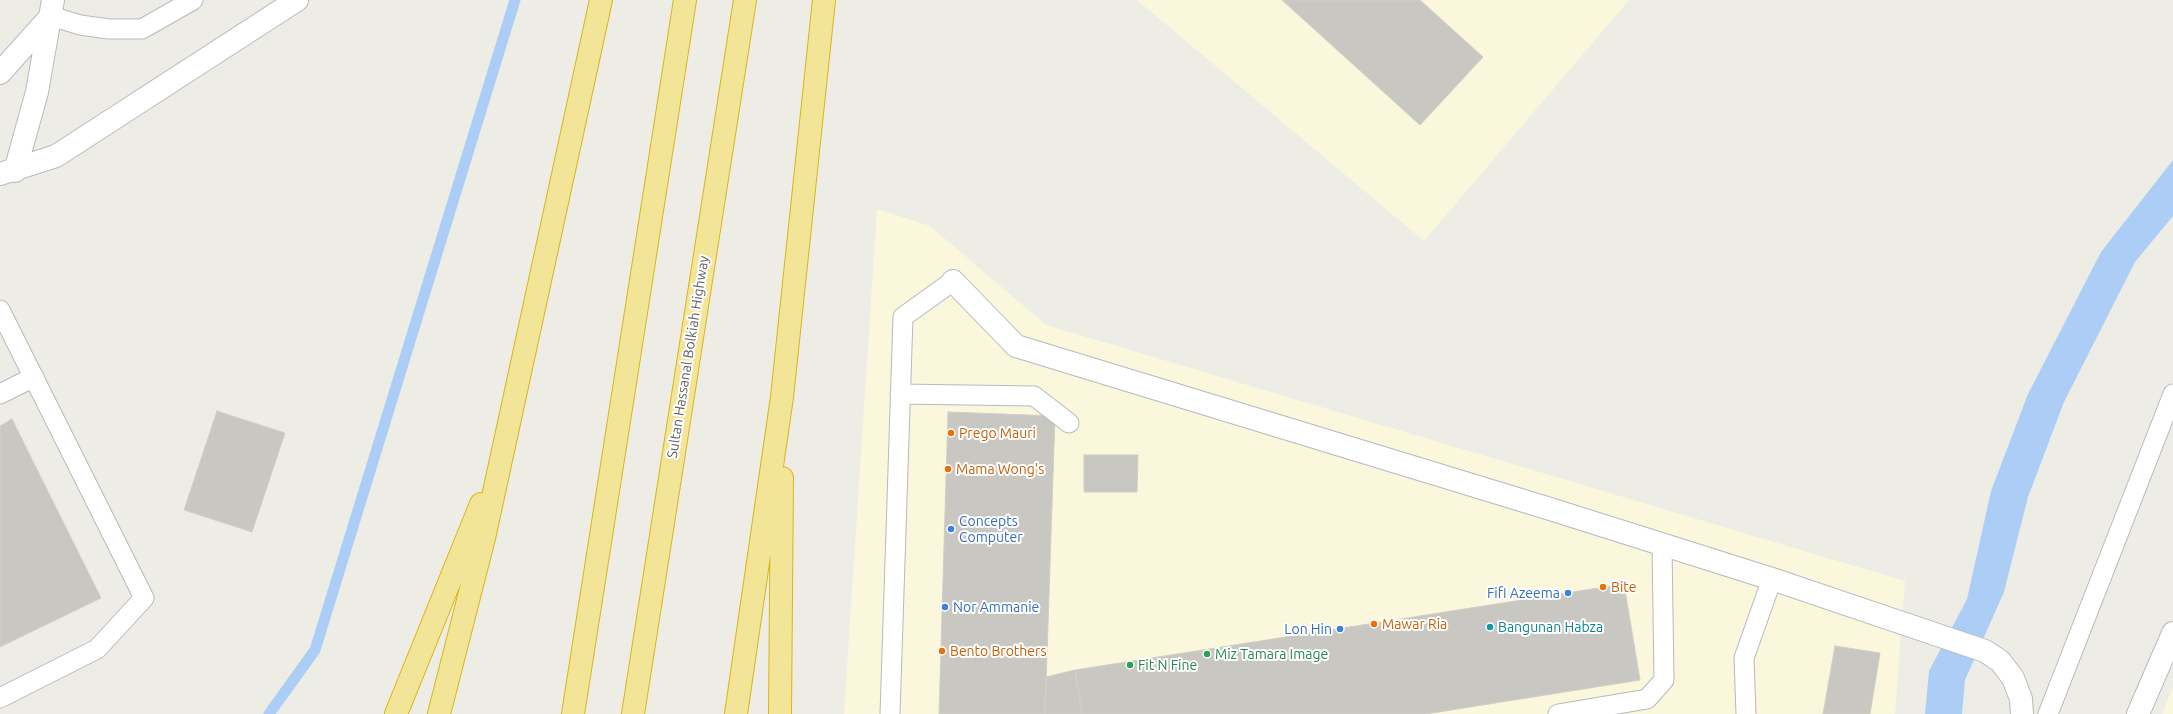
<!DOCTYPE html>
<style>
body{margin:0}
canvas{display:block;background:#eeede5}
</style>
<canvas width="2173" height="714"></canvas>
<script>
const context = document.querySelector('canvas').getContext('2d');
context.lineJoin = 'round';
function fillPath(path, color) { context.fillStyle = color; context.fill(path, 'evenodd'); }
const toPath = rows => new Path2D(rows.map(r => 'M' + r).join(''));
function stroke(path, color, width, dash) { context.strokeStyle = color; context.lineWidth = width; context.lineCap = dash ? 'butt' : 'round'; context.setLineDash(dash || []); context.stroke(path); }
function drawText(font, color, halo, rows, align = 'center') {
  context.font = font + ' Ubuntu,sans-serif'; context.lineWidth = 4; context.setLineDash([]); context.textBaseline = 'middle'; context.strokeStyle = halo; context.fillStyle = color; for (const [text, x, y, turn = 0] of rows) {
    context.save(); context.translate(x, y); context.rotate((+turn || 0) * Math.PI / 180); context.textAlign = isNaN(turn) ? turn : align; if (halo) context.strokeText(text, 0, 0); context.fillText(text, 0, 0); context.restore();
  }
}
fillPath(toPath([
 [1137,0,1629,0,1424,241],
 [877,209,930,226,1046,325,1905,581,1895,714,844,714],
 [2173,687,2173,714,2162,714]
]), '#faf7dd');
fillPath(toPath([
 [2173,160,2173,216,2135,262,2064,402,2028,497,2004,592,1965,680,1962,714,1925,714,1929,671,1967,599,1991,491,2028,394,2101,252]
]), '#accef6');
stroke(toPath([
 [269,714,315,650,515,0]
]), '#accef6', 11);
const building = toPath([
 [1282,0,1420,0,1483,57,1420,125,1282,0],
 [217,411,285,433,252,532,184,510,217,411],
 [948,412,1055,416,1045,714,939,714,948,412],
 [12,419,101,598,0,647,0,426,12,419],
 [1084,455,1138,455,1137,492,1084,492,1084,455],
 [1624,584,1640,680,1426,714,1082,714,1075,670,1624,584],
 [1835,646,1880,653,1870,714,1823,714,1835,646],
 [1075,670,1082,714,1045,714,1046,677,1075,670]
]);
fillPath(building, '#c9c7c2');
stroke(building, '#d2cfc4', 1);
const service = toPath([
 [51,16,80,25,109,29,142,29,193,0],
 [0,310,144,598,97,649,0,698],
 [0,394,34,377],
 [900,394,1034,396,1069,423],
 [890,714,903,317,953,281],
 [1558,714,1647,699,1664,680,1662,545],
 [1746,714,1744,658,1772,579],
 [2048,714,2173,394]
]);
const minor = toPath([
 [0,73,51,16],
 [15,171,37,92,53,0],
 [0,174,56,156,297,0],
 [953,281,1016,346,1547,508,1772,579,1985,651,2000,661,2013,678,2021,699,2022,714],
 [2138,714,2173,633]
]);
const motorway = toPath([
 [396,714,481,504],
 [439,714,484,538,601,0],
 [573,714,685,0],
 [633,714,745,0],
 [736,714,782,397,824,0],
 [780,714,782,478]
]);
stroke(service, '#b7b9bd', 21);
stroke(minor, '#b7b9bd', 24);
stroke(motorway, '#dcb417', 24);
stroke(service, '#fff', 19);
stroke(minor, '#fff', 22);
stroke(motorway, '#f2e597', 22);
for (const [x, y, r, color] of [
 [951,433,4,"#e8710a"],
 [948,469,4,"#e8710a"],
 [951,529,4,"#3f7fe0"],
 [1603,587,4,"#e8710a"],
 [1568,593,4,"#3f7fe0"],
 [945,607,4,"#3f7fe0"],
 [1374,624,4,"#e8710a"],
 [1490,627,4,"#0f9aa8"],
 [1340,629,4,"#3f7fe0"],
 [942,651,4,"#e8710a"],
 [1207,654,4,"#2e9e5b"],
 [1130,665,4,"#2e9e5b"]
]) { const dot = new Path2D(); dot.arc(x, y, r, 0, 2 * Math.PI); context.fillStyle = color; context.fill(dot); stroke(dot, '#fff', 1.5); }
drawText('14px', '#5d5f64', '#fff', [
 ["Sultan Hassanal Bolkiah Highway",688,357,-81]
]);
drawText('14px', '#c56008', '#fff', [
 ["Prego Mauri",959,433],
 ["Mama Wong's",956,469],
 ["Bite",1611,587],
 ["Mawar Ria",1382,624],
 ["Bento Brothers",950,651]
], 'left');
drawText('14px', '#366cbe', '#fff', [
 ["Concepts",959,521],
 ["Computer",959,537],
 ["Fifi Azeema",1560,593,"right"],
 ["Nor Ammanie",953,607],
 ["Lon Hin",1332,629,"right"]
], 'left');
drawText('14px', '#0d838f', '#fff', [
 ["Bangunan Habza",1498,627]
], 'left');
drawText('14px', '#27864d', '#fff', [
 ["Miz Tamara Image",1215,654],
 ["Fit N Fine",1138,665]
], 'left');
</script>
